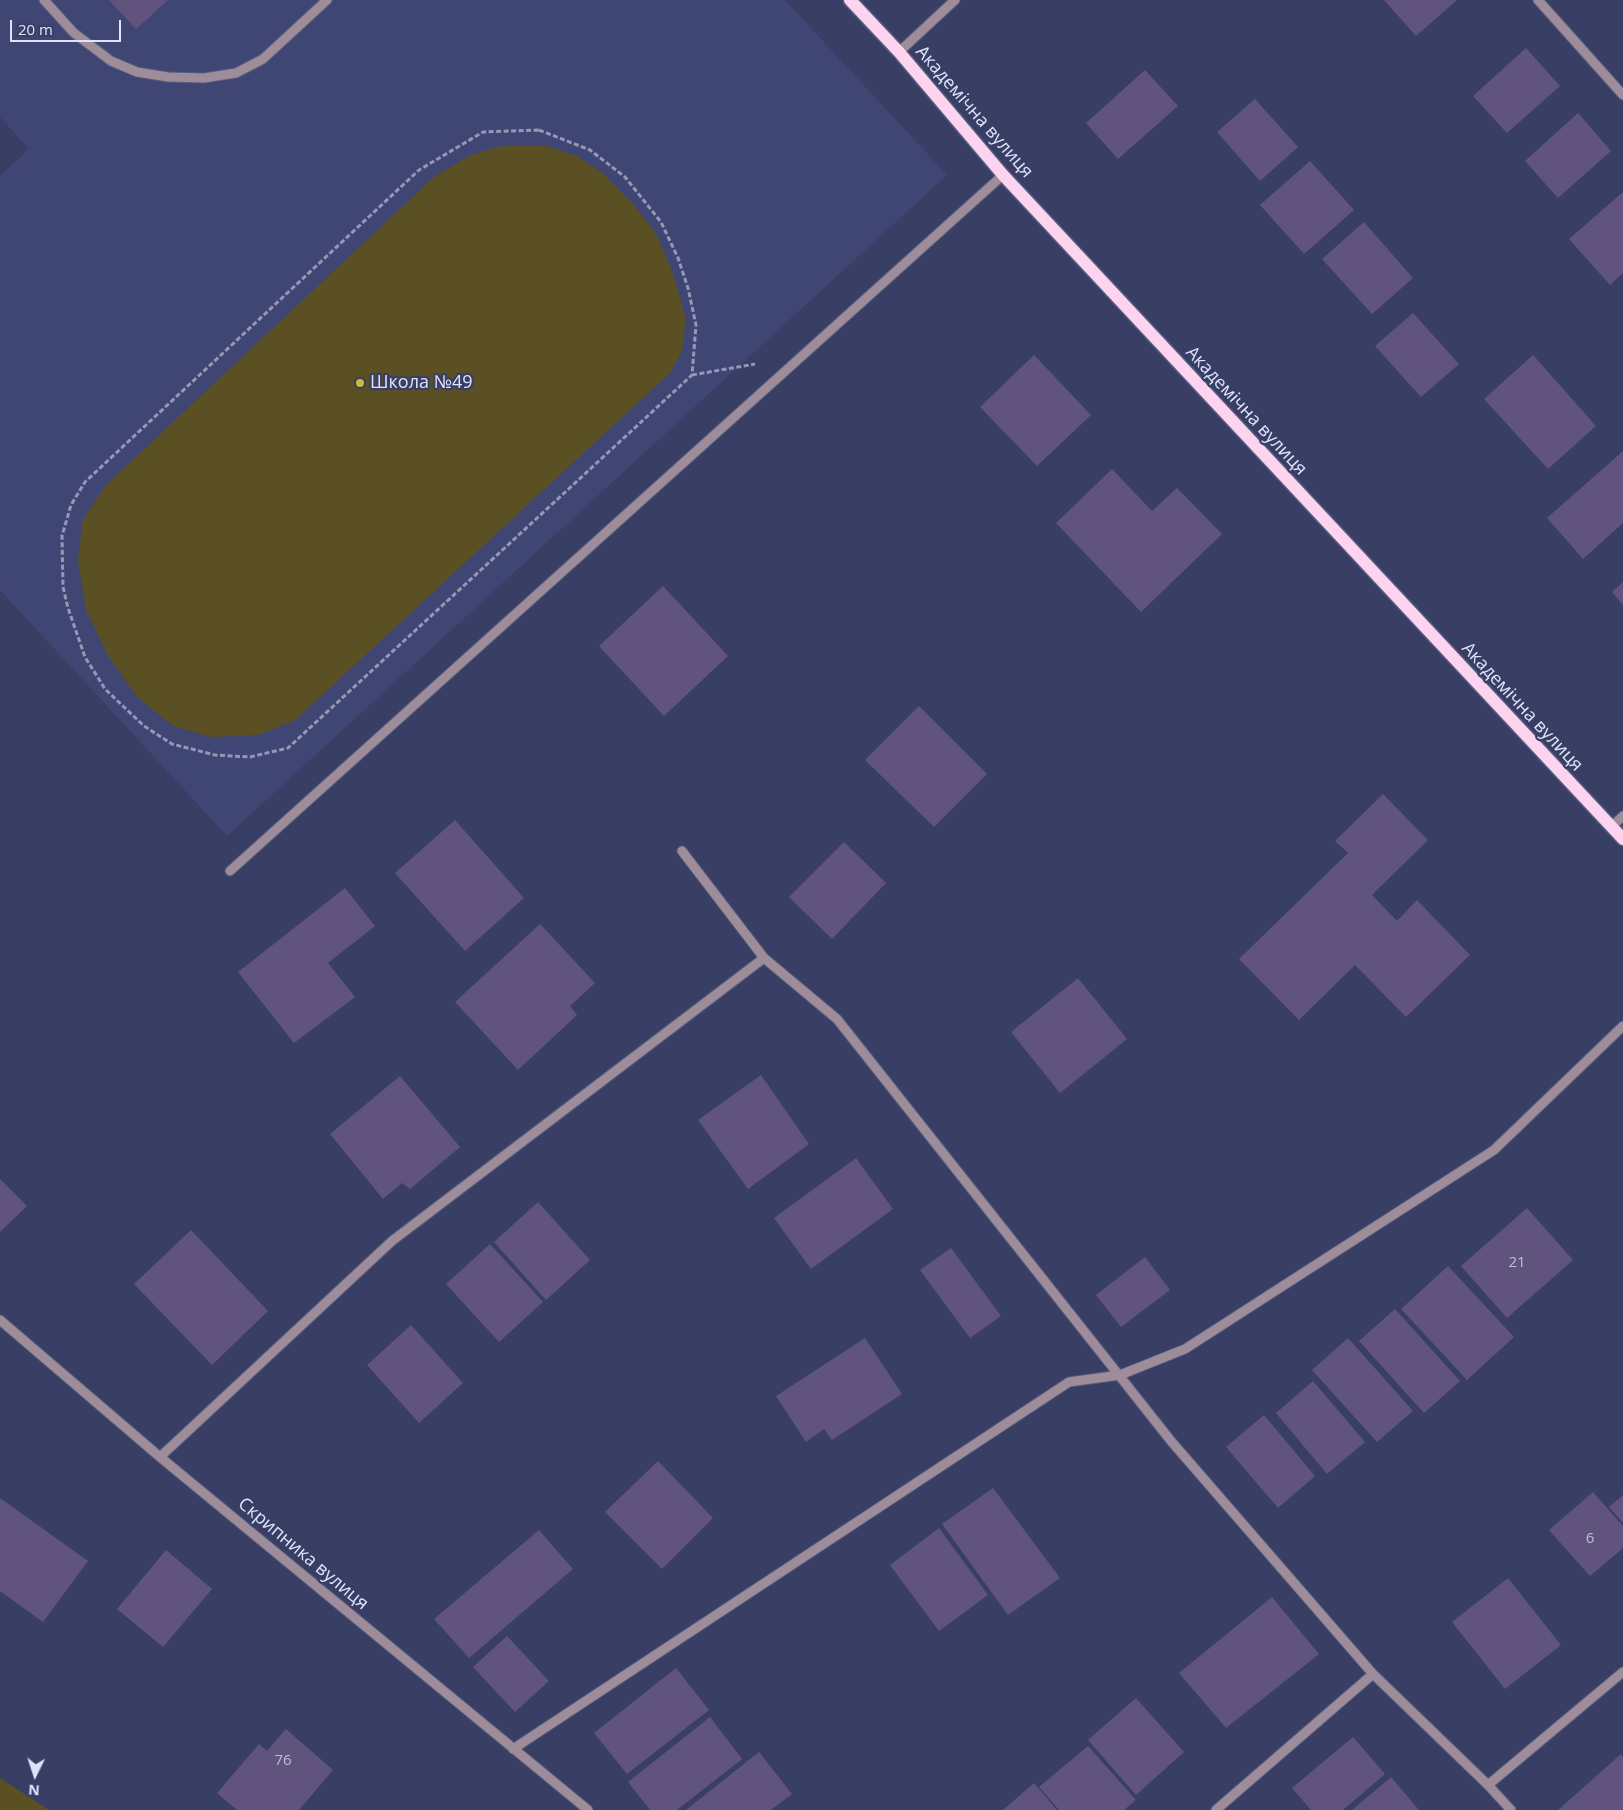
<!DOCTYPE html>
<meta charset="utf-8">
<style>
body{margin:0}
#map{position:relative;width:1623px;height:1810px;overflow:hidden;background:#393e65;font-family:"Open Sans",sans-serif}
canvas{display:block}
.north{position:absolute;left:10px;top:1750px;width:50px;height:50px;-webkit-text-stroke:4px #393e65;paint-order:stroke;rotate:184deg;font-size:14px;font-weight:700;line-height:20px;text-align:center;color:#dee3fb}
.north::after{content:'';display:block;margin:auto;width:18px;height:22px;background:#dee3fb;clip-path:polygon(50% 0,100% 100%,50% 72%,0 100%)}
.scale{position:absolute;left:10px;top:20px;width:111px;height:22px;box-sizing:border-box;border:2px solid #dee3fb;border-top:0;padding-left:6px;font-size:15px;line-height:18px;white-space:nowrap;color:#dee3fb;-webkit-text-stroke:4px #393e65;paint-order:stroke}
</style>
<div id="map">
<canvas width="1623" height="1810"></canvas>
<div class="north">N</div>
<div class="scale">20 m</div>
</div>
<script>
const context = document.querySelector('canvas').getContext('2d');
context.lineJoin = 'round';
function fillPath(path, color) { context.fillStyle = color; context.fill(path, 'evenodd'); }
const toPath = rows => new Path2D(rows.map(r => 'M' + r).join(''));
function stroke(path, color, width, dash) { context.strokeStyle = color; context.lineWidth = width; context.lineCap = dash ? 'butt' : 'round'; context.setLineDash(dash || []); context.stroke(path); }
function drawText(font, color, halo, rows, align = 'center') {
  context.font = font + ' "Open Sans",sans-serif'; context.lineWidth = 4.5; context.setLineDash([]); context.textBaseline = 'middle'; context.strokeStyle = halo; context.fillStyle = color; for (const [text, x, y, turn = 0] of rows) {
    context.save(); context.translate(x, y); context.rotate((+turn || 0) * Math.PI / 180); context.textAlign = isNaN(turn) ? turn : align; if (halo) context.strokeText(text, 0, 0); context.fillText(text, 0, 0); context.restore();
  }
}
fillPath(toPath([
 [0,0,785,0,947,175,227,836,0,590,0,176,29,149,0,117]
]), '#404674');
fillPath(toPath([
 [504,145,543,145,577,156,603,173,634,205,657,235,673,274,686,319,682,351,670,373,294,721,257,735,211,737,173,726,137,697,107,654,86,610,78,560,83,519,106,485,435,176,471,155],
 [0,1778,49,1810,0,1810]
]), '#5a5024');
fillPath(toPath([
 [109,0,168,0,136,29],
 [1384,0,1457,0,1416,36],
 [1526,48,1560,86,1507,133,1473,96],
 [1145,70,1178,106,1118,159,1086,123],
 [1255,99,1298,147,1260,181,1217,132],
 [1578,113,1611,151,1558,198,1525,161],
 [1310,161,1354,210,1304,254,1260,205],
 [1623,192,1623,273,1610,285,1569,239],
 [1364,222,1413,278,1372,314,1322,259],
 [1413,313,1459,364,1421,397,1375,346],
 [1034,355,1091,415,1037,466,980,407],
 [1533,355,1596,426,1548,469,1484,399],
 [1623,451,1623,523,1583,559,1547,518],
 [1112,469,1152,511,1177,488,1222,534,1141,612,1056,523],
 [1623,582,1623,605,1612,592],
 [663,586,728,656,664,716,599,646],
 [919,706,987,774,934,827,865,760],
 [1383,794,1428,840,1372,895,1397,921,1417,900,1470,955,1406,1017,1355,965,1299,1020,1239,959,1348,853,1335,841],
 [455,820,524,898,465,951,395,873],
 [844,842,886,883,832,939,789,897],
 [345,888,375,926,328,963,355,997,294,1043,238,972],
 [540,924,595,983,570,1006,577,1015,518,1070,455,1002],
 [1078,978,1127,1039,1060,1093,1011,1032],
 [761,1075,809,1144,748,1189,698,1120],
 [400,1076,460,1147,410,1189,402,1183,383,1199,330,1134],
 [856,1158,893,1209,811,1269,774,1218],
 [0,1179,27,1206,0,1232],
 [538,1202,590,1260,546,1300,494,1242],
 [1527,1208,1573,1260,1507,1318,1461,1266],
 [191,1230,268,1311,212,1365,134,1284],
 [490,1244,543,1302,499,1342,446,1284],
 [951,1248,1001,1316,970,1338,920,1270],
 [1145,1257,1170,1290,1121,1327,1096,1295],
 [1448,1266,1514,1337,1467,1380,1401,1309],
 [1395,1309,1460,1381,1424,1413,1359,1341],
 [411,1325,463,1383,419,1423,367,1365],
 [865,1338,902,1394,832,1440,824,1429,806,1442,776,1396],
 [1348,1338,1413,1411,1377,1442,1312,1370],
 [1313,1381,1365,1442,1327,1474,1276,1413],
 [1264,1415,1315,1476,1278,1508,1226,1447],
 [658,1461,713,1518,662,1569,605,1512],
 [993,1488,1060,1578,1008,1615,942,1524],
 [1593,1492,1623,1526,1623,1548,1590,1576,1549,1530],
 [1623,1495,1623,1523,1609,1507],
 [0,1498,88,1561,43,1622,0,1591],
 [939,1528,988,1595,939,1631,890,1565],
 [539,1530,573,1569,469,1658,434,1619],
 [166,1550,212,1589,163,1647,117,1609],
 [1508,1578,1561,1645,1505,1689,1452,1622],
 [1272,1597,1319,1654,1226,1728,1179,1673],
 [507,1636,549,1681,515,1712,473,1667],
 [676,1668,709,1710,627,1774,594,1733],
 [1136,1698,1184,1752,1136,1795,1088,1740],
 [710,1717,742,1759,677,1810,650,1810,628,1782],
 [286,1729,333,1770,299,1810,237,1810,217,1793,259,1744,267,1751],
 [1353,1737,1385,1774,1343,1810,1311,1810,1292,1788],
 [1088,1746,1136,1800,1124,1810,1059,1810,1039,1787],
 [759,1752,792,1794,771,1810,686,1810],
 [1621,1754,1623,1757,1623,1810,1558,1810],
 [1391,1777,1419,1810,1352,1810],
 [1034,1783,1057,1810,1003,1810]
]), '#60547e');
const minor = toPath([
 [44,0,74,33,111,61,137,72,168,77,204,78,236,73,263,59,327,0],
 [1538,0,1623,95],
 [899,52,955,0],
 [1611,827,1623,816],
 [682,851,764,958,837,1019,1171,1441,1373,1674,1488,1785,1511,1810],
 [230,871,1003,175],
 [0,1320,160,1457,588,1810],
 [160,1457,392,1241,764,958],
 [513,1749,1069,1382,1120,1375,1185,1349,1494,1150,1623,1026],
 [1488,1785,1623,1672],
 [1216,1810,1373,1674]
]);
const major = toPath([
 [850,0,899,52,1003,175,1623,839]
]);
stroke(minor, '#575c80', 11);
stroke(major, '#575c80', 15);
stroke(toPath([
 [539,130,590,150,625,177,661,222,678,258,688,288,696,325,692,375,288,748,250,757,215,755,172,744,144,726,105,689,85,657,68,608,63,587,62,536,71,505,85,482,419,170,483,132,539,130],
 [692,375,755,364]
]), '#9398b7', 3, [5, 2.5]);
stroke(minor, '#9f8c99', 9);
stroke(major, '#fcd4f0', 12);
for (const [x, y, r, color] of [
 [360,383,5,"#d2b736"]
]) { const dot = new Path2D(); dot.arc(x, y, r, 0, 2 * Math.PI); context.fillStyle = color; context.fill(dot); stroke(dot, '#393e65', 2); }
drawText('15px', '#bebfdc', null, [
 ["21",1517,1263],
 ["6",1590,1539],
 ["76",283,1761]
]);
drawText('18px', '#dee3fb', '#393e65', [
 ["Академічна вулиця",974,112,49],
 ["Академічна вулиця",1246,411,47],
 ["Академічна вулиця",1522,707,47],
 ["Скрипника вулиця",303,1554,40]
]);
drawText('18px', '#dee3fb', '#393e65', [
 ["Школа №49",370,383]
], 'left');
</script>
